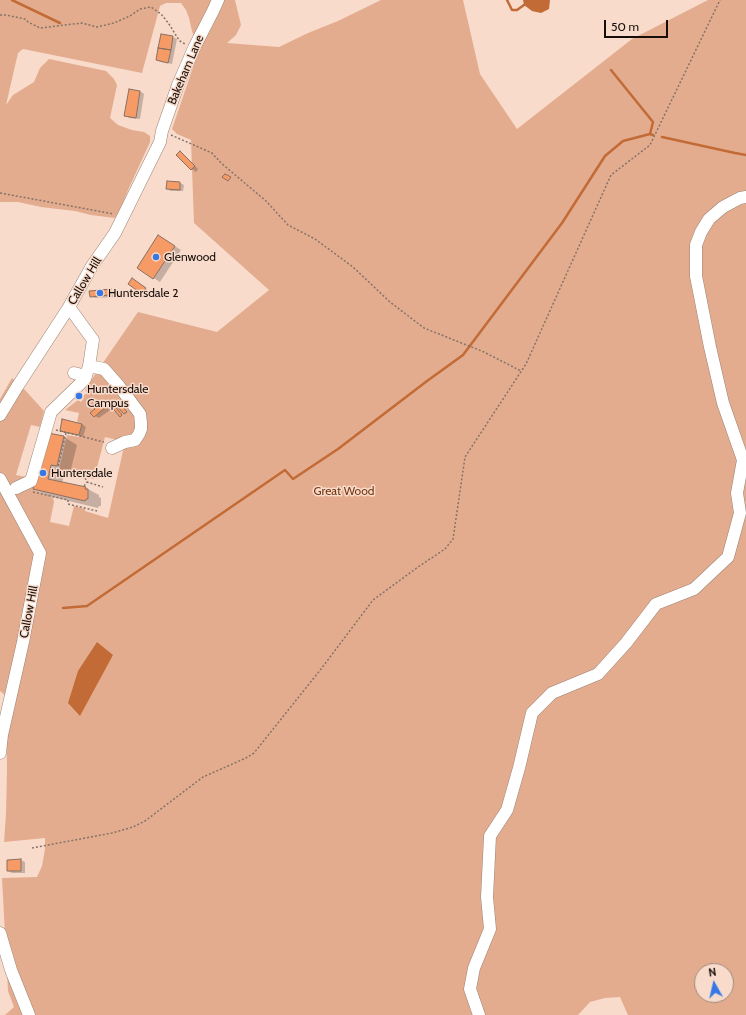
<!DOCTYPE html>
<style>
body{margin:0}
#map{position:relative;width:746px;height:1015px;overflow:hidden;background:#f8dbcb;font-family:Cabin,sans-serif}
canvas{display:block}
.north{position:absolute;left:694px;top:963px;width:40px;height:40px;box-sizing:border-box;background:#f8dbcb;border:1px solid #9e897d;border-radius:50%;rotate:352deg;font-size:11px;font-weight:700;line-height:16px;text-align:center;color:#160d08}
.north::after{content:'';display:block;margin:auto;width:14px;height:18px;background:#3579e7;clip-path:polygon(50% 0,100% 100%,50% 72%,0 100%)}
.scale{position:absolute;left:604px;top:20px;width:64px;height:18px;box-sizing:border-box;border:2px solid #160d08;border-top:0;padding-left:5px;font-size:12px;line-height:14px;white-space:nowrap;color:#160d08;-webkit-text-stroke:3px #f8dbcb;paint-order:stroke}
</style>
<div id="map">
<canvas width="746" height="1015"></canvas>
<div class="north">N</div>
<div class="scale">50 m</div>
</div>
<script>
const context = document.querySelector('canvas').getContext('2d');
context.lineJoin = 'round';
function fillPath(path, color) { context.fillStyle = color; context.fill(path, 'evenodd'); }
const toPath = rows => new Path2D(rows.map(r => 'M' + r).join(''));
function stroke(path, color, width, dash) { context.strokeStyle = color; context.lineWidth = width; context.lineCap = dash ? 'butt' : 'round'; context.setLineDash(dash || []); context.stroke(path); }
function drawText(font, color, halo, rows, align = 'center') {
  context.font = font + ' Cabin,sans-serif'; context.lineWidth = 3; context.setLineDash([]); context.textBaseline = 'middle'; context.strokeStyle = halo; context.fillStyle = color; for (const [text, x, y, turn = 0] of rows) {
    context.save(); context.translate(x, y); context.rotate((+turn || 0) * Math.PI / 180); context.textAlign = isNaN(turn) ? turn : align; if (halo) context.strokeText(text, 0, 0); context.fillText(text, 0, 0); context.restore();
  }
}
fillPath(toPath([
 [0,0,235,0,241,25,236,35,227,43,279,47,308,33,338,21,381,0,463,0,480,74,517,129,632,39,708,0,746,0,746,1015,628,1015,620,997,605,998,590,1002,578,1015,5,1015,14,1007,8,991,2,878,37,877,42,866,45,849,45,838,4,842,6,814,7,770,6,696,0,691,0,399,12,378,25,390,44,411,40,427,31,425,16,475,36,479,33,489,53,498,54,502,50,522,69,526,74,506,85,509,85,511,108,518,125,442,105,437,94,479,59,469,67,435,79,437,82,424,77,422,79,413,65,410,78,400,81,402,84,398,83,396,87,393,85,390,98,370,138,312,217,332,269,290,194,223,191,140,177,134,172,129,199,50,192,31,189,18,186,10,181,3,166,3,160,6,142,73,23,49,18,53,6,105,13,95,34,82,40,68,49,59,106,71,114,79,117,85,110,118,118,125,132,130,144,132,150,136,150,142,128,190,122,206,115,218,91,215,75,211,41,207,18,202,0,202],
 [702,971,726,971,726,995,702,995]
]), '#e4ac8e');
fillPath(toPath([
 [523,0,550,0,549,9,541,13,532,11,524,5],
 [97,642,113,655,80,716,68,703,78,671]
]), '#c26b36');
fillPath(toPath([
 [162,35,173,37,177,39,172,64,161,62,157,60],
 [130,90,140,91,144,94,140,119,129,118,125,115],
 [184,155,198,169,196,172,192,169],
 [180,183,184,185,183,191,171,191,167,189],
 [165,240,181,250,160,282,138,268],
 [136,282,149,291,146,295,142,293],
 [111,290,115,293,115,297,95,298,91,296],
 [102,404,110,410,99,418,95,416,99,407],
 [82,424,86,427,83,437,65,432,61,430],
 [64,437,77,445,70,473,65,472,62,483,86,488,99,495,99,497,101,498,101,506,99,506,98,508,48,496,34,489],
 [21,860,25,862,25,873,12,873,8,871]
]), '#0003');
stroke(toPath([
 [12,0,60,23],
 [507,0,512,10,517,10,524,5],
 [611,70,653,122,650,134],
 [662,137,735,153,746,155],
 [63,608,87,606,285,470,293,479,338,449,427,381,463,355,562,223,605,156,623,141,650,134,653,135]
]), '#c26b36', 2.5);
const building = toPath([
 [161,34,173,36,171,50,158,48,161,34],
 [158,48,171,50,168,63,156,60,158,48],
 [129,89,140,91,136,118,124,116,129,89],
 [180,151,195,166,191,170,176,155,180,151],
 [225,174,231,177,228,181,222,177,225,174],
 [167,181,180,182,180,190,166,189,167,181],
 [158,235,175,246,153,279,137,268,158,235],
 [132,278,146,288,142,294,128,284,132,278],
 [111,289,111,295,90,297,89,291,111,289],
 [118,401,127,412,124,414,115,404,118,401],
 [102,403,106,407,94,417,90,413,95,409,93,406,96,404,98,406,102,403],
 [113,404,122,415,120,417,111,406,113,404],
 [62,419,82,424,79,435,60,431,62,419],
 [48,433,64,436,57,466,51,465,48,479,86,487,85,489,88,489,88,499,86,499,85,501,33,489,48,433],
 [21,859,21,871,7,871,7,860,21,859]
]);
fillPath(building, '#f69a66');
stroke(building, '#8a7063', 1);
const minor = toPath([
 [89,366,104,369,119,386,140,414,141,423,141,429,139,434,135,440,125,442,112,448],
 [74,373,86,376],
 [0,415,17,387,69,307,92,266,115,233,160,142,162,131,178,85,194,48,213,11,218,0],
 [0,479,40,553,23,642,2,735,0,753],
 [16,488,31,481,51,412,85,379,89,366,93,340,69,307],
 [0,933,11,970,29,1015],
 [479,1015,470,989,474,968,490,929,487,897,490,836,507,810,519,768,532,713,552,693,598,674,626,643,656,604,694,589,728,557,740,513,737,493,743,460,723,403,710,347,696,276,696,245,701,232,709,219,723,207,740,198,746,197]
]);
stroke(minor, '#9c8274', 13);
stroke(toPath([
 [0,15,6,15,25,19,28,22,40,28,82,23,97,27,114,23,130,16,140,9,151,7,161,14,169,24,177,37,180,41,185,44],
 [171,135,212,153,221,163,266,201,288,225,315,239,353,267,390,302,424,328,484,352,521,371],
 [0,193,114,214],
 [56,430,104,442],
 [66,433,57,471,85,478,87,482,103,487],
 [84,486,87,482],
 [33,492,68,500,68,504,97,511],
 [32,848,112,833,133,827,145,821,203,777,246,758,254,753,321,669,373,600,418,567,445,549,453,539,465,457,526,364,611,175,650,145,720,0]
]), '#857268', 1.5, [2, 2]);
stroke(minor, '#fff', 12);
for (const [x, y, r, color] of [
 [156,257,4,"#3579e7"],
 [100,293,4,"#3579e7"],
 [79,396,4,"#3579e7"],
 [43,473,4,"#3579e7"]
]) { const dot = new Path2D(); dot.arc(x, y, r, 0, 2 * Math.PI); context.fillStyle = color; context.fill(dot); stroke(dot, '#f8dbcb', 1.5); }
drawText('12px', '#160d08', '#f8dbcb', [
 ["Bakeham Lane",186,70,-67],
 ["Callow Hill",85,281,-59],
 ["Callow Hill",29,612,-79]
]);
drawText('12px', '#160d08', '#f8dbcb', [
 ["Glenwood",164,257],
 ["Huntersdale 2",108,293],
 ["Huntersdale",87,389],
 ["Campus",87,403],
 ["Huntersdale",51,473]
], 'left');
drawText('12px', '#70360f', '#f8dbcb', [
 ["Great Wood",344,491]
]);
</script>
